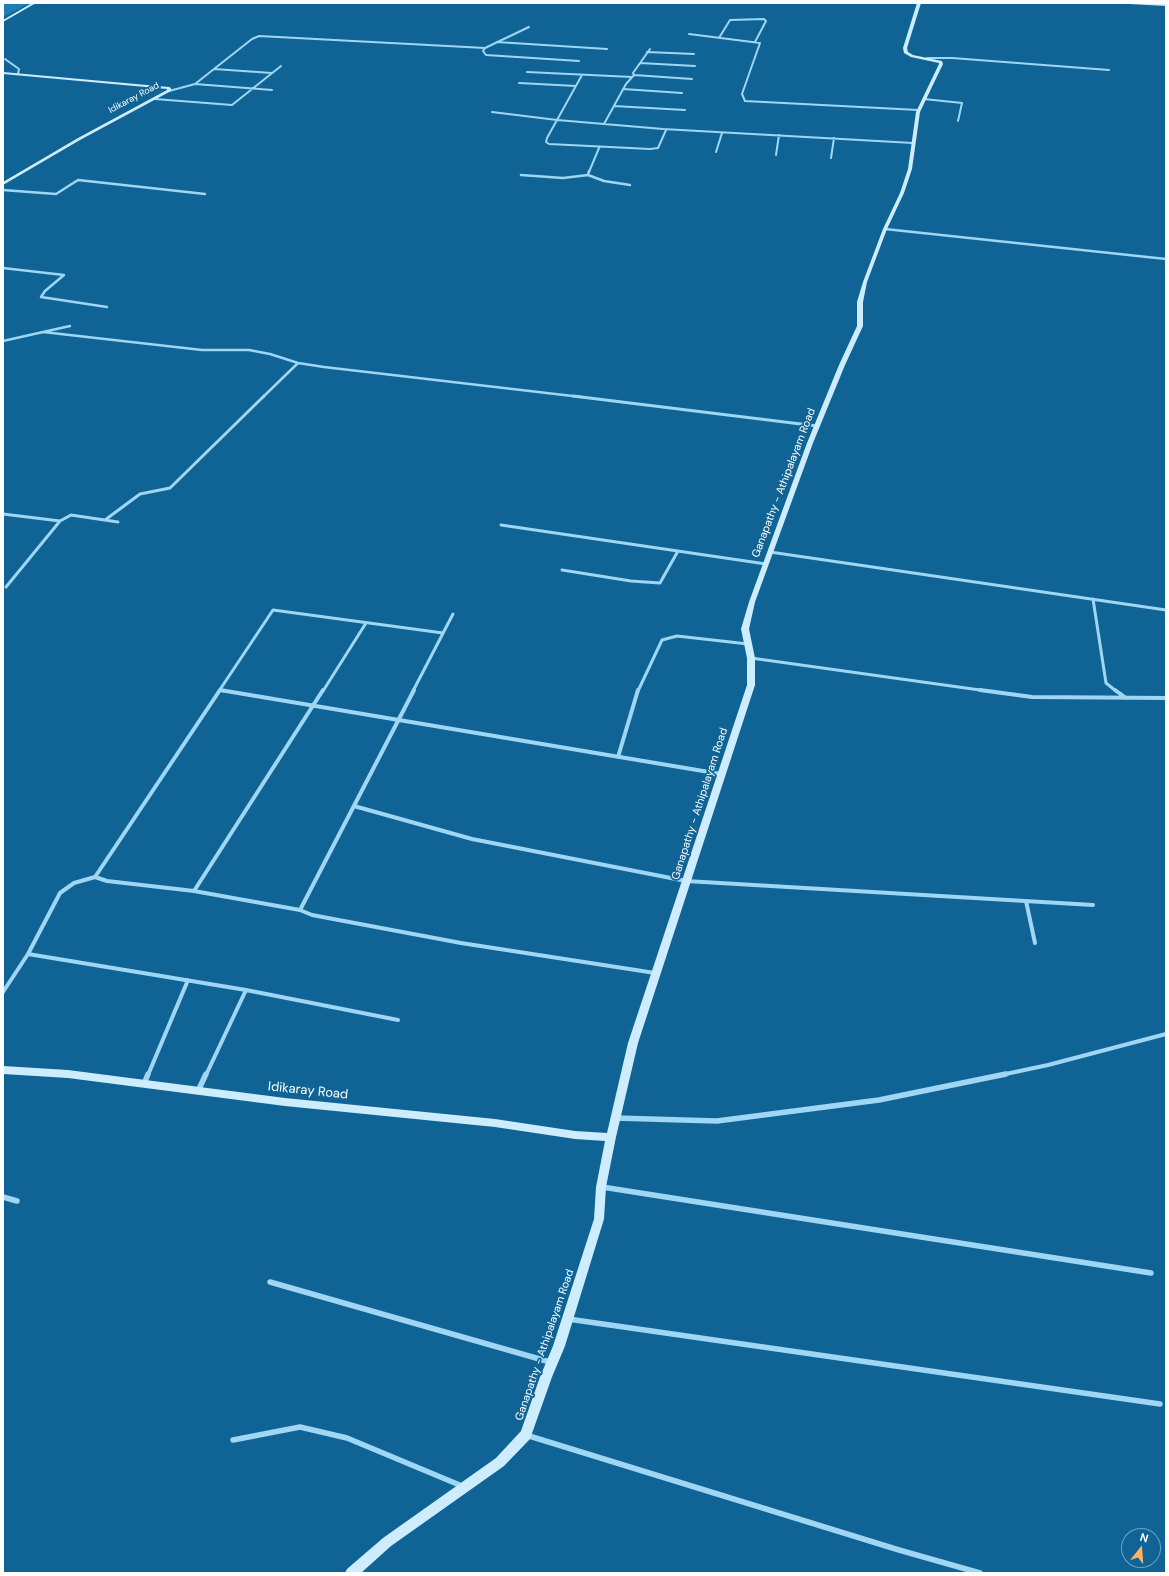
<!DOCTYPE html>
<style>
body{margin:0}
#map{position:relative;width:1169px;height:1576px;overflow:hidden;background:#106495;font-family:"DM Sans",sans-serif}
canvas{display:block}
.frame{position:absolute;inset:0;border:4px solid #fff;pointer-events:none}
.north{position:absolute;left:1121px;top:1528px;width:40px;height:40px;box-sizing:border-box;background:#106495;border:1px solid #70a2bf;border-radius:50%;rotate:17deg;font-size:11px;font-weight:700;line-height:16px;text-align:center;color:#fff}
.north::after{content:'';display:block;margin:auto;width:14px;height:18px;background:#ffb261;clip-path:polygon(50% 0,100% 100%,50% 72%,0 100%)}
</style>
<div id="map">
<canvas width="1169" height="1576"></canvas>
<div class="frame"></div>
<div class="north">N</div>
</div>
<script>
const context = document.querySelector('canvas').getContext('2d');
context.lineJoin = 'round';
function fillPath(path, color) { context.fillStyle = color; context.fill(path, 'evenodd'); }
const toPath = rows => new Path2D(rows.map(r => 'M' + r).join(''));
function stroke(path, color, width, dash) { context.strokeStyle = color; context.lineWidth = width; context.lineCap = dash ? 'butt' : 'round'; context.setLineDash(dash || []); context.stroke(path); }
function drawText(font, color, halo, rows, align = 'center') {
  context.font = font + ' "DM Sans",sans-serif'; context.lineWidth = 3.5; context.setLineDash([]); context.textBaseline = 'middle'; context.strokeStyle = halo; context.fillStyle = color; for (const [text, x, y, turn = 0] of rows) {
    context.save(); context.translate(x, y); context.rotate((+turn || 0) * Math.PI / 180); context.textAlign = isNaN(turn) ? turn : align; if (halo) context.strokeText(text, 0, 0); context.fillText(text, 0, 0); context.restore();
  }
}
fillPath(toPath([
 [3,3,30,3,3,17]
]), '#1e7eb2');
stroke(toPath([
 [689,34,760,43,742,94,745,101,918,110],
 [719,38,730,20,764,19,766,21,755,42],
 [497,42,607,49],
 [485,48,483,51,486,55,579,61],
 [647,52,694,54],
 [927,58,952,58,1109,70],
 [5,59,19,69,18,74],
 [640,63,695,66],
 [214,69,272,73],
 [527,72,632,77],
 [582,75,547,138,546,142,549,144,650,149,658,148,666,130],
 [634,75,692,79],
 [519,83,576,86],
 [195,84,272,90],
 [623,89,682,93],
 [169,91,195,84,252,39,259,36,485,48,529,27],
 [155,99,232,105,281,66],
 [924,99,962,103,958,121],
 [614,106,685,110],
 [492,112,557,120,663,129,913,143],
 [604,124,626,84,634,75,633,73,650,49],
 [716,152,722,133],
 [776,155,779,135],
 [831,158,834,138],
 [589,172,599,148]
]), '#9ed6f4', 2);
stroke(toPath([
 [521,175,563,178,588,175,589,171],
 [588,175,604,181,630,185],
 [3,190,56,194,78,180,205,194],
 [885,229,1166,259],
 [3,268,64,275,45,291,41,297,107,307],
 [70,326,43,332,202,350,249,350,270,354,298,363,324,367,581,397],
 [3,341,43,332],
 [263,397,298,363]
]), '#9ed6f4', 2.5);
stroke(toPath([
 [573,396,817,426],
 [3,514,60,521],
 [105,520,140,494,170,488,264,396],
 [501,525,766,564],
 [770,552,1166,610],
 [562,570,631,581,660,583,678,551],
 [6,587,60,521,71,515,118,522],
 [1093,599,1106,683,1116,691],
 [751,658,987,691],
 [220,690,224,691],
 [219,691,273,610,443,633],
 [323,691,366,623],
 [413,691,453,614],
 [638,691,662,640,677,636,748,644]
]), '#9ed6f4', 3);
stroke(toPath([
 [220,690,721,774],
 [980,690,1032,697,1166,698],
 [1115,690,1126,698],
 [618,757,638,690],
 [354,806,472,839,686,881,1093,905],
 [95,877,220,690],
 [194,891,323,690],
 [1026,901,1035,943],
 [300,910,414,690],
 [28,954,246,990,398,1020],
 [3,992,28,954,60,893,74,883,95,877,107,881,194,891,300,910,312,915,461,943,655,973],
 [148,1075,188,980],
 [206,1075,246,990],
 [1001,1075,1048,1065,1166,1034]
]), '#9ed6f4', 4);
stroke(toPath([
 [144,1084,148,1074],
 [198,1091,206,1074],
 [615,1118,717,1121,879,1100,1006,1074],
 [602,1187,1151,1273],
 [3,1197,17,1201],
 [270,1282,550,1362],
 [568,1319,1160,1404],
 [526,1435,899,1550,980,1573],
 [233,1440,300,1427,347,1438,462,1486]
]), '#9ed6f4', 5.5);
fillPath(toPath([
 [32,3,36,3,3,22,3,20,32,3],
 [917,3,921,3,907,48,908,52,913,55,942,61,943,64,920,112,912,169,904,193,887,229,867,282,863,302,863,326,845,365,813,443,755,602,749,629,755,658,755,685,638,1043,616,1137,606,1187,604,1219,565,1346,552,1377,530,1439,504,1466,391,1546,361,1573,345,1573,347,1569,383,1538,496,1458,521,1431,540,1377,553,1346,594,1219,596,1187,605,1141,575,1139,495,1127,285,1106,68,1078,3,1074,3,1066,68,1070,285,1098,495,1119,575,1131,607,1133,628,1043,747,685,747,658,741,629,749,602,807,443,839,365,857,326,857,302,863,282,883,229,900,193,908,169,916,112,939,64,939,63,911,57,904,53,903,48,917,3],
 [1128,3,1166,4,1166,6,1130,4,1128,3],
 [3,72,169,87,171,88,171,91,80,140,3,185,3,182,78,138,167,90,167,89,3,74,3,72]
]), '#cdecfd');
drawText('9px', '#fff', '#106495', [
 ["Idikaray Road",134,98,-28]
]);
drawText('11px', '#fff', '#106495', [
 ["Ganapathy - Athipalayam Road",784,483,-69],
 ["Ganapathy - Athipalayam Road",700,804,-72],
 ["Ganapathy - Athipalayam Road",545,1345,-71]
]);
drawText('13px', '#fff', '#106495', [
 ["Idikaray Road",308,1091,6]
]);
</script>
